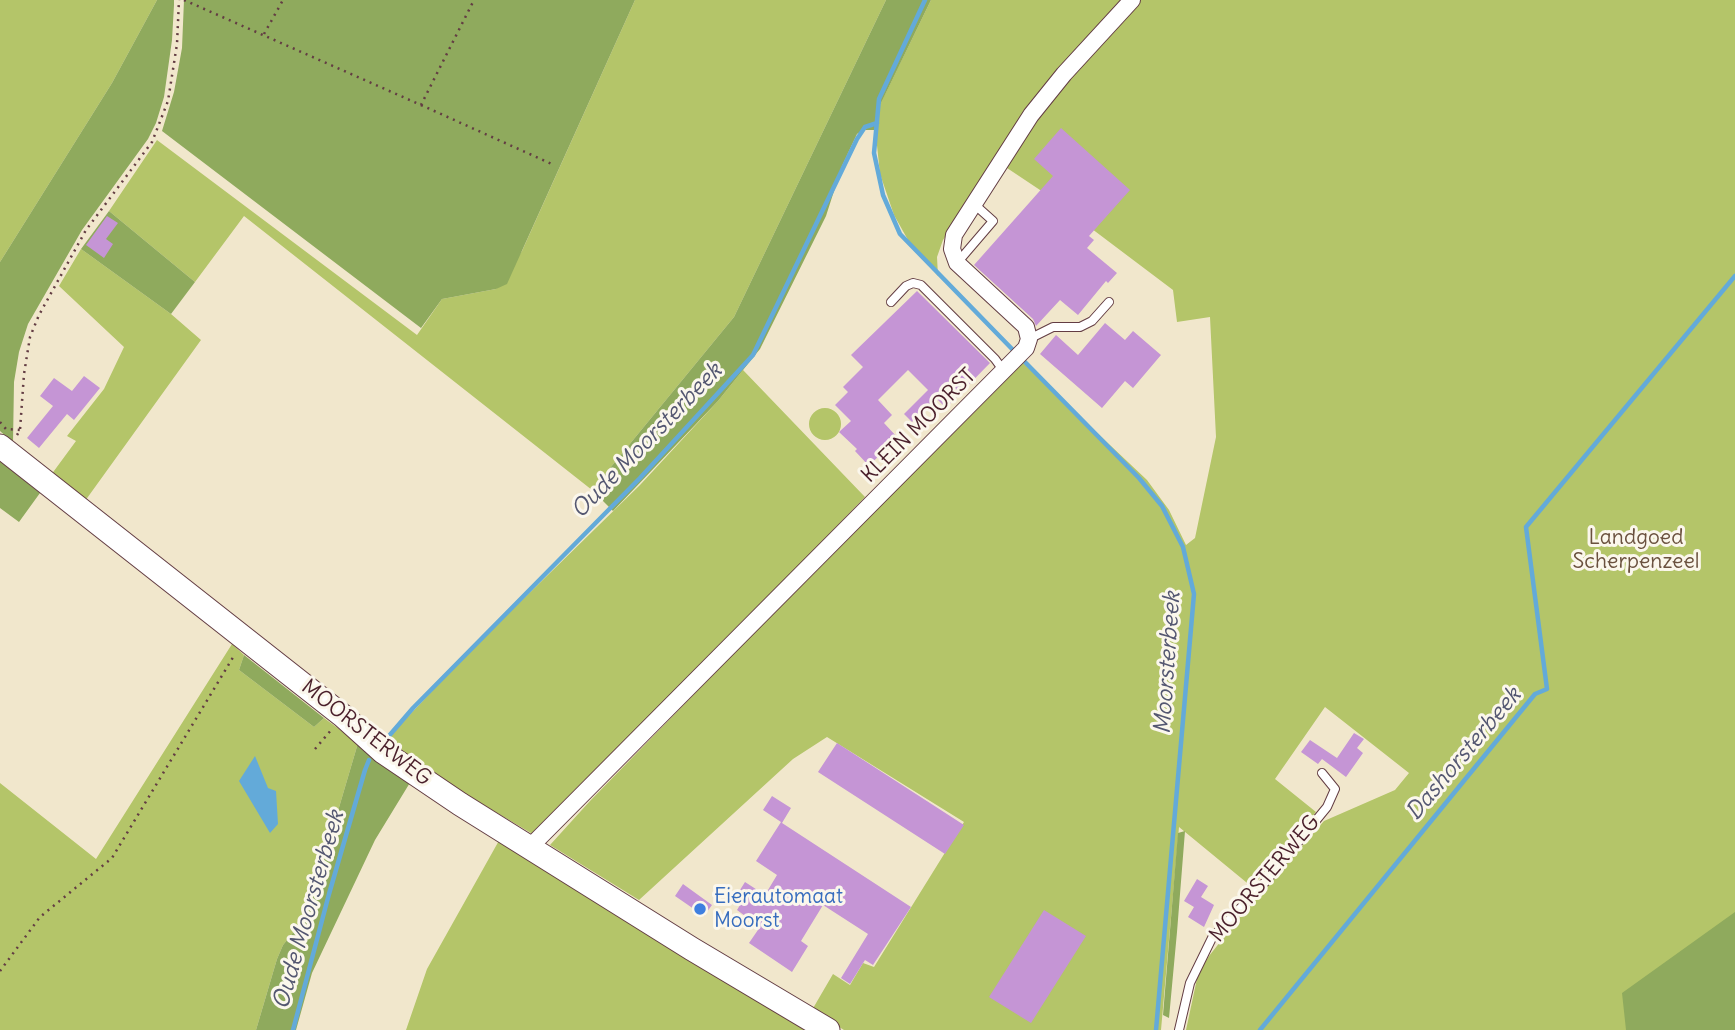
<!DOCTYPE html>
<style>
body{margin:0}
canvas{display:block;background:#f1e7cc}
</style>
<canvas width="1735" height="1030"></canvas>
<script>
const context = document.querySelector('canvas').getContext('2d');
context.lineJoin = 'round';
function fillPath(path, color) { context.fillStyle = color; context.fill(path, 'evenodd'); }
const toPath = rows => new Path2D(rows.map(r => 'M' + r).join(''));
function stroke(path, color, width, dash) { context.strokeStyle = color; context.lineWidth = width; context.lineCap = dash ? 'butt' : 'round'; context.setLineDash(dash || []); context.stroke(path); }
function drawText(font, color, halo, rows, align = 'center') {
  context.font = font + ' Delius,sans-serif'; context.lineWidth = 6; context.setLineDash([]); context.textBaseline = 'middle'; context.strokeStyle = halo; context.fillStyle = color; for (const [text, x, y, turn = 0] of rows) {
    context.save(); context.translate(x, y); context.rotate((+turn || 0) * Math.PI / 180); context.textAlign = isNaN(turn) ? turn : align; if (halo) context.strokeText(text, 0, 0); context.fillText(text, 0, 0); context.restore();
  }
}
fillPath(toPath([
 [0,0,157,0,112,83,0,262],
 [635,0,886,0,734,317,592,490,244,216,195,282,109,211,157,140,417,335,442,299,496,289,522,251],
 [931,0,1124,0,975,193,943,240,937,257,938,276,908,240,894,215,880,174,876,136,878,109],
 [1138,0,1735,0,1735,1030,1186,1030,1198,974,1209,956,1240,917,1324,821,1395,790,1409,773,1325,707,1275,779,1316,812,1252,887,1179,827,1161,1030,844,1030,812,1010,833,974,850,985,863,963,874,967,964,822,827,737,793,759,639,900,550,845,590,801,1020,360,1147,480,1169,510,1186,545,1195,538,1216,437,1210,317,1177,322,1173,290,1043,192,1004,166,1019,143,1068,78],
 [81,249,171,314,201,340,85,501,51,475,76,441,67,436,104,389,124,347,59,286],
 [743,370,865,497,536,836,403,757,386,740,468,653,640,485,718,401],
 '809 424a16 16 0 1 1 32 0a16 16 0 1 1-32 0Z',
 [232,644,244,655,239,670,314,727,324,718,358,743,310,906,304,919,283,945,277,959,256,1030,0,1030,0,783,96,859],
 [501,837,810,1030,406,1030,427,969]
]), '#b4c569');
fillPath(toPath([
 [157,0,174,0,174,5,172,40,164,97,156,123,148,139,82,230,28,324,19,352,14,382,13,443,0,431,0,262,112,83],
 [184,0,635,0,507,284,496,289,442,299,421,328,162,131,174,92,182,48],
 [886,0,931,0,884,97,878,109,876,130,863,130,857,134,842,166,826,216,760,349,718,401,613,511,592,490,734,317],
 [109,211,195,282,171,314,81,249],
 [0,461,40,493,19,522,0,508],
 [244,655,324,718,314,727,239,670],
 [358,743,411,781,375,840,312,973,296,1030,256,1030,277,959,283,945,304,919,310,906],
 [1185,831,1177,932,1169,1018,1163,1015,1178,833],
 [1735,912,1735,1030,1626,1030,1622,993]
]), '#8faa5d');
fillPath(toPath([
 [255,756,268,788,276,791,278,824,270,833,239,781]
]), '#63aad9');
stroke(toPath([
 [925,0,879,99,874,153,883,195,900,234,1013,350],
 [1023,360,1139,478,1162,506,1183,547,1194,594,1156,1030],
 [382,744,413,708,640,478,753,355,857,139,865,127,877,123],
 [293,1030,329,894,365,770,369,760],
 [1260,1030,1535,694,1547,689,1526,527,1735,276]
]), '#63aad9', 4.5);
fillPath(toPath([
 [1061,128,1130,190,1089,236,1094,240,1087,248,1117,273,1108,283,1106,281,1078,315,1060,300,1036,326,1033,319,974,265,1053,176,1034,159],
 [107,216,118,223,106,239,113,244,104,258,86,245],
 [917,291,990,363,946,408,936,398,912,422,904,414,928,390,908,370,878,400,892,415,884,423,897,437,869,466,855,451,857,449,839,432,851,421,835,405,848,392,843,387,863,367,851,355],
 [1105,323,1125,340,1133,331,1161,355,1133,388,1125,381,1102,408,1040,354,1056,335,1078,355],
 [84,376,100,388,74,420,67,414,39,448,27,438,53,406,40,396,54,378,72,391],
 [1354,733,1364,739,1357,748,1363,753,1346,777,1322,759,1318,764,1301,752,1310,740,1337,758],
 [837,743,964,825,945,854,818,772],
 [772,796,791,808,782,823,911,907,873,965,865,960,850,984,841,978,868,934,823,905,801,941,808,946,792,972,749,943,760,927,737,910,740,905,733,901,745,882,765,895,777,875,756,861,781,822,763,810],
 [1197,879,1208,886,1201,897,1214,905,1204,927,1188,917,1194,907,1184,901],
 [683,884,712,905,704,916,675,896],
 [1044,910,1086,936,1031,1023,989,997]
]), '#c595d5');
const lane = toPath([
 [957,263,993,221,974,204],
 [891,302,906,286,913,283,921,285,995,359,1003,370],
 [1029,339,1053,327,1080,327,1092,321,1109,302],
 [1179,1030,1190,983,1212,938,1267,880,1327,807,1335,789,1322,773]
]);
const street = toPath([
 [530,847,1026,348,1029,339,1026,327,957,263,952,249,954,235,1031,115,1064,74,1132,0]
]);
const secondary = toPath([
 [0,446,343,716,383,752,460,804,692,949,828,1030]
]);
stroke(lane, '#633d43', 10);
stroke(street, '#633d43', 18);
stroke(secondary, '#633d43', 25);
stroke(toPath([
 [184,0,421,105,474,0],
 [264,34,283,0],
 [421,105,554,165],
 [0,422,6,429,20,430],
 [17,435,20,430,24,374,30,337,39,315,86,230,152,142,168,101,177,44,179,0],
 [315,749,332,729],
 [0,971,40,917,112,858,235,654]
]), '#633d43', 2.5, [2, 5]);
stroke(lane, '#fff', 8);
stroke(street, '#fff', 16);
stroke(secondary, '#fff', 23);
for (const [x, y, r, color] of [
 [700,909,7,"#3f7fe0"]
]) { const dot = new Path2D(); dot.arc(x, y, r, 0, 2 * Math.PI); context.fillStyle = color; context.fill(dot); stroke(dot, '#fbf7ec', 2.5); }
drawText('21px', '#4a1f2b', '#fbf7ec', [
 ["KLEIN MOORST",919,426,-45],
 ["MOORSTERWEG",366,733,38],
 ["MOORSTERWEG",1265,879,-50]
]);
drawText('21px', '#6a513e', '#fbf7ec', [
 ["Landgoed",1636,538],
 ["Scherpenzeel",1636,562]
]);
drawText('21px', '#366cbe', '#fbf7ec', [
 ["Eierautomaat",714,897],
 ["Moorst",714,921]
], 'left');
drawText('italic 23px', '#545771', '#fbf7ec', [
 ["Oude Moorsterbeek",647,441,-46],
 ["Moorsterbeek",1168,663,-86],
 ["Dashorsterbeek",1464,754,-50],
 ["Oude Moorsterbeek",309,910,-74]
]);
</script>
